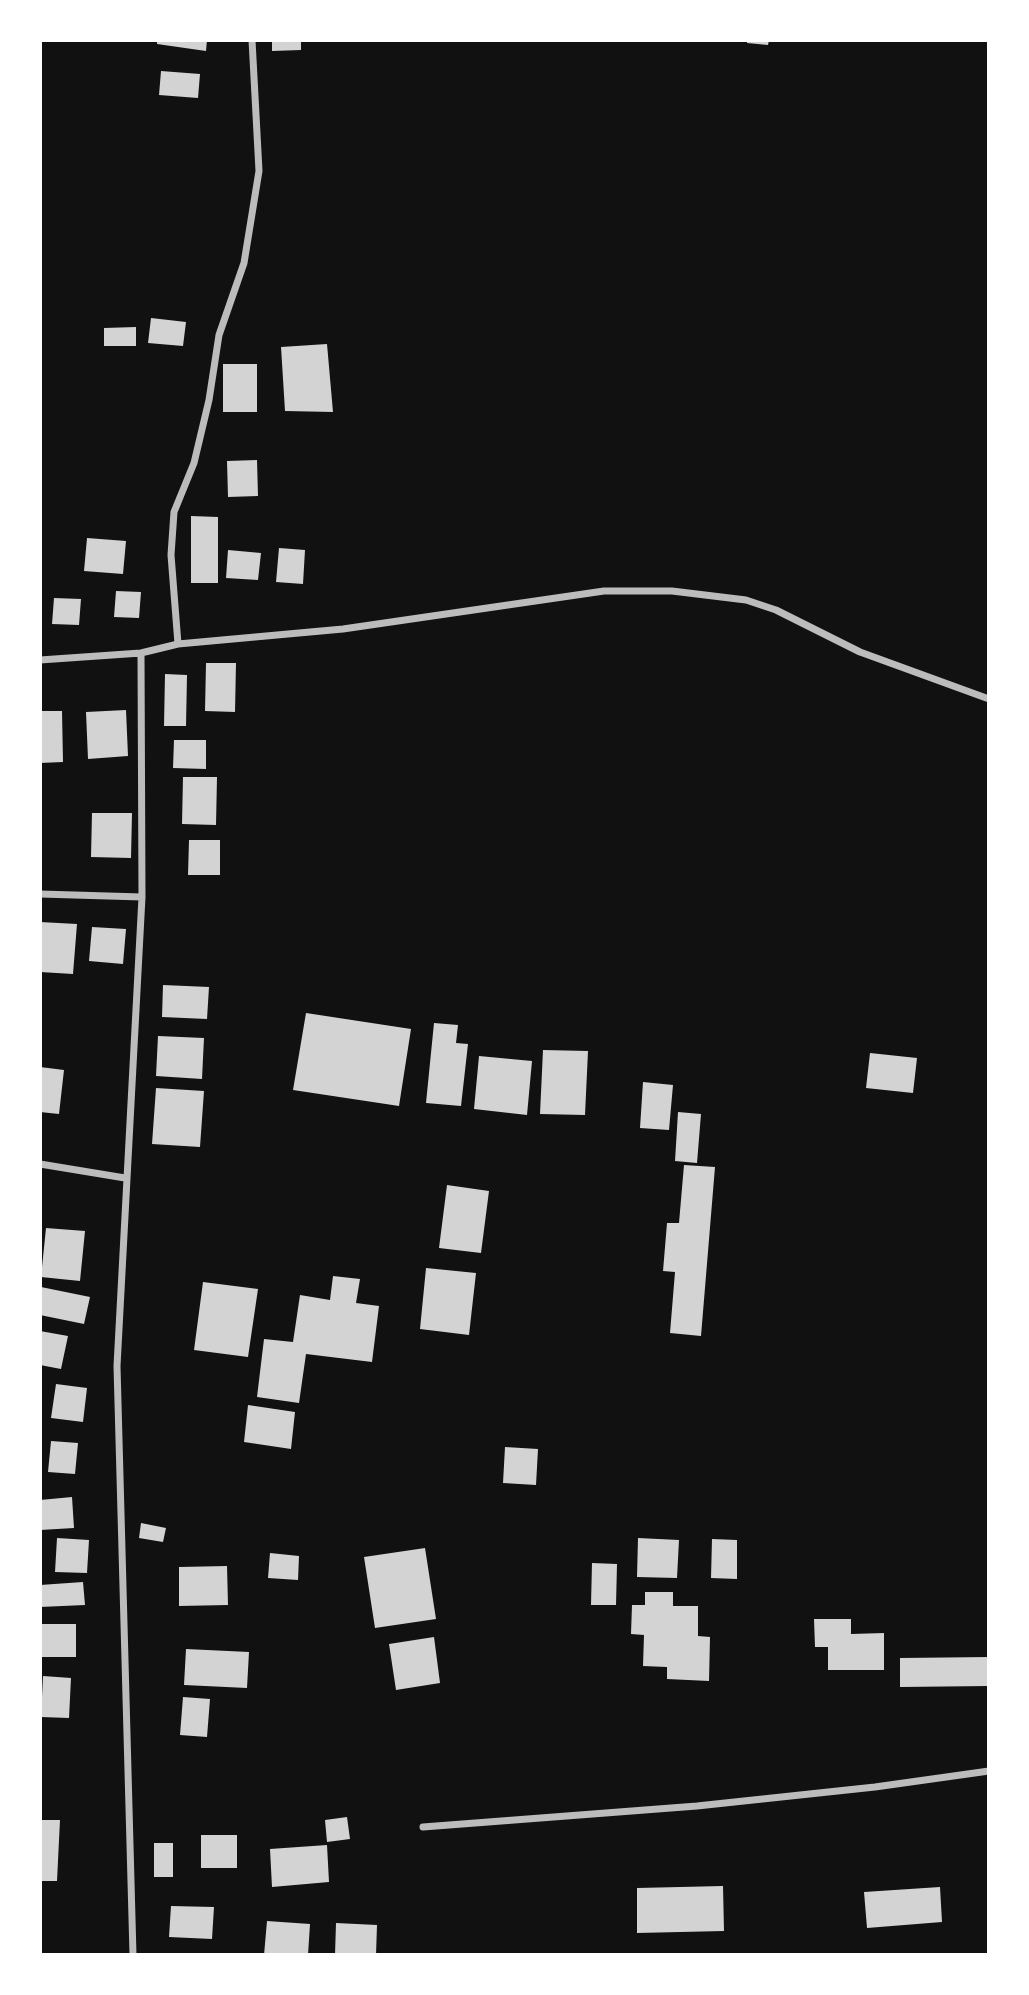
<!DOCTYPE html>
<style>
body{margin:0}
#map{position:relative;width:1029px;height:1995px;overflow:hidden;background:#111;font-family:Cabin,sans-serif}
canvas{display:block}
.frame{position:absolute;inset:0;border:42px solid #fff;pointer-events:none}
</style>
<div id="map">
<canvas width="1029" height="1995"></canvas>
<div class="frame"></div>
</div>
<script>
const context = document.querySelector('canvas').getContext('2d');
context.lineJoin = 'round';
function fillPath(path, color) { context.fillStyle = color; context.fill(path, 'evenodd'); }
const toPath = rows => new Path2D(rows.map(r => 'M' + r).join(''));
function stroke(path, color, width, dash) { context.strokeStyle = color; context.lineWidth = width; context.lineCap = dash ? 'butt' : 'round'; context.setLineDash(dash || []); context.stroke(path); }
fillPath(toPath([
 [157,40,207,40,206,51,157,44],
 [272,40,301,40,301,50,272,51],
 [747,40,769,40,768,45,747,43],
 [161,71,200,74,198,98,159,95],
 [151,318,186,322,183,346,148,343],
 [136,327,136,346,104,346,104,328],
 [327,344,333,412,285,411,281,347],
 [223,364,257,364,257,412,223,412],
 [257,460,258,496,228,497,227,461],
 [191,516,218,517,218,583,191,583],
 [87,538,126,541,123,574,84,571],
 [279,548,305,550,303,584,276,582],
 [228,550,261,553,258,580,226,578],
 [116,591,141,592,139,618,114,617],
 [54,598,81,599,79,625,52,624],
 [206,663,236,663,235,712,205,711],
 [165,674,187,675,186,726,164,726],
 [126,710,128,756,88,759,86,712],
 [40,711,62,711,63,762,40,763],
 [174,740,206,740,206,769,173,768],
 [183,777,217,777,216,825,182,824],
 [92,813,132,813,131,858,91,857],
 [189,840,220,840,220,875,188,875],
 [40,922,77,924,73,974,40,972],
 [92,927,126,929,123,964,89,961],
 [163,985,209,987,207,1019,162,1017],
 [306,1013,411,1029,399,1106,293,1090],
 [434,1023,458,1025,456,1043,468,1044,461,1106,426,1103],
 [158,1036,204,1038,202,1079,156,1076],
 [543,1050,588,1051,585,1115,540,1114],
 [870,1053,917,1058,913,1093,866,1088],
 [479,1056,532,1061,527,1115,474,1109],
 [40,1067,64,1070,59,1114,40,1112],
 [643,1082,673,1085,669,1130,640,1128],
 [156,1088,204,1091,200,1147,152,1144],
 [678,1112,701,1114,697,1163,675,1161],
 [684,1165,715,1167,701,1336,670,1333,675,1272,663,1271,667,1223,679,1223],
 [447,1185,489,1191,481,1253,439,1248],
 [46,1228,85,1231,80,1281,41,1277],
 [426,1268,476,1273,469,1335,420,1329],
 [333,1276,360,1279,356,1303,379,1306,372,1362,306,1354,299,1403,257,1397,264,1339,293,1342,300,1295,330,1300],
 [203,1282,258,1289,248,1357,194,1350],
 [41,1287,90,1297,84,1324,40,1315],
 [40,1331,68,1336,61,1369,40,1365],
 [56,1384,87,1388,83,1422,51,1418],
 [248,1405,295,1412,291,1449,244,1442],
 [51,1441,78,1443,75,1474,48,1472],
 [505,1447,538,1449,536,1485,503,1483],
 [72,1497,74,1528,40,1530,40,1500],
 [141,1523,166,1528,163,1542,139,1538],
 [57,1538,89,1540,87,1573,55,1572],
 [638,1538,679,1540,677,1578,637,1577],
 [712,1539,737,1540,737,1579,711,1578],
 [425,1548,436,1619,375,1628,364,1557],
 [270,1553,299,1556,298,1580,268,1578],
 [592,1563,617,1564,616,1605,591,1605],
 [227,1566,228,1605,179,1606,179,1567],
 [83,1582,85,1605,40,1607,40,1585],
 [645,1592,673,1592,673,1606,698,1606,698,1636,710,1637,709,1681,667,1679,667,1667,643,1666,644,1635,631,1634,632,1605,645,1605],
 [814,1619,851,1619,851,1634,884,1633,884,1670,828,1670,828,1647,815,1647],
 [42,1624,76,1624,76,1657,42,1657],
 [434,1637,440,1683,396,1690,389,1644],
 [186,1649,249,1652,247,1688,184,1685],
 [989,1657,989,1686,900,1687,900,1658],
 [43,1676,71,1678,69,1718,41,1717],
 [183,1697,210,1699,207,1737,180,1735],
 [347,1817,350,1839,327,1842,325,1820],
 [40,1820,60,1820,57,1881,40,1881],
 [201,1835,237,1835,237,1868,201,1868],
 [154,1843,173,1843,173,1877,154,1877],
 [327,1845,329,1882,272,1887,270,1849],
 [723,1886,724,1931,637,1933,637,1888],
 [940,1887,942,1922,867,1928,864,1892],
 [171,1906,214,1907,212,1939,169,1937],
 [267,1921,310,1924,308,1955,264,1955],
 [336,1923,377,1925,376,1955,335,1955]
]), '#d3d3d3');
stroke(toPath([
 [178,644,171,555,174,512,194,463,209,400,219,335,244,263,259,171,252,40],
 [40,660,141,653,178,644,343,629,604,591,672,591,746,600,776,610,860,652,989,699],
 [40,894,142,897],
 [40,1164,125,1178],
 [423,1827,697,1806,875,1787,989,1771],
 [133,1955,117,1366,142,897,141,653]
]), '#bcbcbc', 7);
</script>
